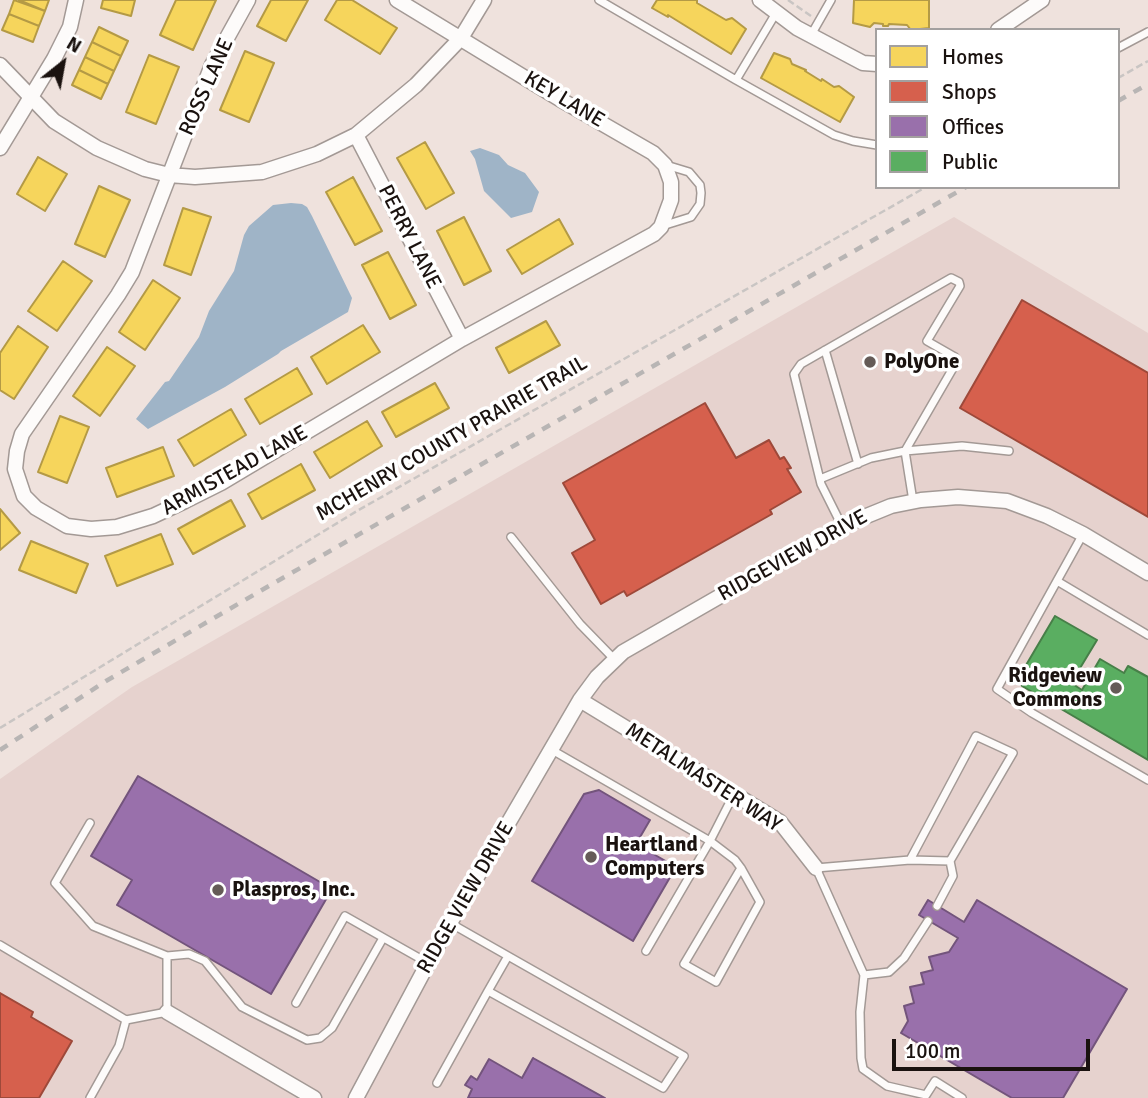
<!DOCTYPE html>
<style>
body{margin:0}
#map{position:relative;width:1148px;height:1098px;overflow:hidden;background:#efe2dd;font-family:Signika,sans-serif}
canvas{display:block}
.legend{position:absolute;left:875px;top:28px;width:245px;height:161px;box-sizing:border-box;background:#fff;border:2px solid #a3a09f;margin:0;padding:9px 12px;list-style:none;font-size:21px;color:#1a120f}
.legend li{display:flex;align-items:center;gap:14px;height:35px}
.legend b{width:35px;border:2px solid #a3a09f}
.north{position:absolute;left:28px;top:28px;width:70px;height:70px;-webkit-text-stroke:5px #fff;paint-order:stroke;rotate:31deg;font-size:19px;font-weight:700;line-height:28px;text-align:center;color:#1a120f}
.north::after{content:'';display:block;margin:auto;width:24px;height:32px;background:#1a120f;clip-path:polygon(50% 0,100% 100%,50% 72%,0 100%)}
.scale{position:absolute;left:892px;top:1039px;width:198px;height:32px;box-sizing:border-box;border:4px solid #1a120f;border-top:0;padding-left:9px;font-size:21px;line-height:24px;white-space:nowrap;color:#1a120f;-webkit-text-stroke:5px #fff;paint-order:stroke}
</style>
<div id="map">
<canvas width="1148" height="1098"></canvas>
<ul class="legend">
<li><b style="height:19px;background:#f6d55c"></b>Homes</li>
<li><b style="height:19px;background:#d6604d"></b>Shops</li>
<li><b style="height:19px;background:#9970ab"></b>Offices</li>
<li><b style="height:19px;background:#5aae61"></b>Public</li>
</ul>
<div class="north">N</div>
<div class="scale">100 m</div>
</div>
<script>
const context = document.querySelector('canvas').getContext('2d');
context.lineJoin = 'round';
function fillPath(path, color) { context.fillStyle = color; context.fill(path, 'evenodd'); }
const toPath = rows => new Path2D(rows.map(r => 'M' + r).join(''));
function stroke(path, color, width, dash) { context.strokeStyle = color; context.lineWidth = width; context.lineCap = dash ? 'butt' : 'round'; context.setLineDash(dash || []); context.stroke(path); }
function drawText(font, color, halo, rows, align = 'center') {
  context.font = font + ' Signika,sans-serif'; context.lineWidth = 7; context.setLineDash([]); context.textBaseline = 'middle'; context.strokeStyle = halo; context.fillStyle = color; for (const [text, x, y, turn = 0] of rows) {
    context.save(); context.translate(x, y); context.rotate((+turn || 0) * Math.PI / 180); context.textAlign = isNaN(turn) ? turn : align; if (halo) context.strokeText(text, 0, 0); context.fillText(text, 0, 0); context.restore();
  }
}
fillPath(toPath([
 [954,217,1148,333,1148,1098,0,1098,0,779,132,687]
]), '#e6d2ce');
fillPath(toPath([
 [480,148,499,155,508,165,525,173,539,192,532,212,511,218,484,191,475,159,470,151],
 [291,203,302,204,307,207,312,216,352,298,348,312,281,351,278,354,225,387,148,429,136,419,165,382,169,381,199,337,209,311,234,271,244,235,249,226,273,205]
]), '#9fb4c7');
const homes = toPath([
 [14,0,45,11,39,26,9,14,14,0],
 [19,0,49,0,45,11,19,0],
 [103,0,135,0,131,16,101,8,103,0],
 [176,0,216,0,193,50,160,35,176,0],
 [271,0,308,0,286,41,257,26,271,0],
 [337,0,352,0,397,28,380,54,325,20,337,0],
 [657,0,697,0,697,3,726,20,732,18,746,29,731,54,668,15,668,17,652,8,657,0],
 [854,0,929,0,929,28,911,30,907,25,889,24,888,26,883,26,883,24,874,23,870,27,853,23,854,0],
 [9,14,39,26,33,42,2,30,9,14],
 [99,27,128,41,121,56,92,42,99,27],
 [92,42,121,56,114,71,85,57,92,42],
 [245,51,274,63,249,122,220,110,245,51],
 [774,53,790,59,792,64,806,70,805,71,821,81,822,79,834,87,839,86,854,97,840,122,761,78,774,53],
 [149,55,179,67,156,124,126,112,149,55],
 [85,57,114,71,108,84,79,70,85,57],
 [79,70,108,84,101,99,72,85,79,70],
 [425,142,454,193,426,209,397,158,425,142],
 [38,157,67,174,45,211,17,194,38,157],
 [353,177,382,231,355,245,326,192,353,177],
 [99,186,130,200,105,257,75,244,99,186],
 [183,208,211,217,191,275,164,265,183,208],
 [464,217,491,271,464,285,437,231,464,217],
 [559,219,573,244,522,274,507,250,559,219],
 [388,252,416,305,390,319,362,265,388,252],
 [63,261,92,281,57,331,28,311,63,261],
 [153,280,180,298,145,350,119,332,153,280],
 [546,321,560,345,509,373,496,348,546,321],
 [363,325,380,352,327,384,311,357,363,325],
 [18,326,48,347,14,399,0,390,0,353,18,326],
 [107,347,135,366,100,416,73,396,107,347],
 [297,368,312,394,260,424,245,399,297,368],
 [435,383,449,408,396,437,382,412,435,383],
 [231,409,246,435,194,466,178,440,231,409],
 [60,416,89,427,67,483,38,472,60,416],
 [367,421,382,446,330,478,314,452,367,421],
 [163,447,174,476,117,497,106,468,163,447],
 [301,464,315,490,262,519,248,494,301,464],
 [231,500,245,526,193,554,178,529,231,500],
 [0,509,20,533,0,550,0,509],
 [161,534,173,564,117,586,105,556,161,534],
 [31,541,88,564,76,593,19,570,31,541]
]);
fillPath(homes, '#f6d55c');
stroke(homes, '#b49a45', 2);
const shops = toPath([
 [1022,300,1148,373,1148,517,960,408,1022,300],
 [705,403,736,458,769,440,780,459,784,457,791,468,787,469,801,492,770,510,772,514,627,596,624,591,601,604,572,553,595,540,563,483,705,403],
 [0,993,33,1012,31,1017,72,1041,39,1098,0,1098,0,993]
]);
fillPath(shops, '#d6604d');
stroke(shops, '#9e493a', 2);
const offices = toPath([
 [138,776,332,889,271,994,117,905,132,880,91,856,138,776],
 [599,790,650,820,636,844,676,867,633,941,532,881,584,794,599,790],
 [928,900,964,922,977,900,1127,989,1063,1098,1012,1098,901,1033,908,1021,904,1006,914,1003,910,987,924,984,921,973,933,970,929,957,949,952,958,938,919,915,928,900],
 [533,1058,605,1098,468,1098,472,1089,465,1085,471,1076,477,1080,489,1059,522,1078,533,1058]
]);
fillPath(offices, '#9970ab');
stroke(offices, '#73547c', 2);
const public = toPath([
 [1055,616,1097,640,1071,683,1082,690,1100,659,1124,673,1128,666,1148,677,1148,760,1022,686,1019,677,1055,616]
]);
fillPath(public, '#5aae61');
stroke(public, '#477f48', 2);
const service = toPath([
 [599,0,736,80,776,13],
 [811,35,831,0],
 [1118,48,1148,32],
 [736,80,834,135,853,141,877,145],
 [662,226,691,217,700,204,701,193,700,185,689,172,666,165],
 [825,350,858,464],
 [820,479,871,458,905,451,962,446,1009,451],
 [842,526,821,484,794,374,801,364,951,278,959,282,960,286,927,341,955,357,956,363,905,451,913,501],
 [1083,534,997,689,1032,713,1148,780],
 [511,537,580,624,615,660],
 [1057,581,1148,635],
 [552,750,710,841,734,794],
 [90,823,55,883,93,926,167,956,189,954,205,961,242,1007,307,1040,320,1038,332,1028,383,938],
 [910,860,950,861,1013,753,976,736,910,860,816,868,864,975,889,972,904,958,928,921],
 [937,906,953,876,950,861],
 [450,923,508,956,684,1056,663,1088,488,991,508,956],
 [0,945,126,1020,167,1012,167,956],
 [646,951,710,841,735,860,741,868,760,902,716,982,684,964,741,868],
 [864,975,860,1012,861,1058,863,1069,887,1086,926,1095,935,1081,962,1098],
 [296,1003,345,916,428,963],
 [437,1083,488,991],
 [90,1098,119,1046,126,1020]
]);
const minor = toPath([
 [248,0,212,65,132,272,118,295,22,434,17,451,15,469,24,496,36,508,67,526,91,529,117,527,153,516,185,501,221,483,462,339,654,234,661,227,671,200,671,182,665,165,653,153,563,101,397,0],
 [760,0,797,28,863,63,877,64],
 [998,30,1042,0],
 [0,65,54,121,97,148,145,169,169,175,195,177,262,172,317,154,356,135,416,85,461,38,484,0],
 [356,135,462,339],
 [0,148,54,59,70,27,76,0],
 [580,700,780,822,816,868],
 [167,1012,314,1098],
 [356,1098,443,935,580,700,597,677,623,652,842,526,891,506,921,500,958,497,1007,501,1047,516,1083,534,1148,573]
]);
stroke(service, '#a39995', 10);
stroke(minor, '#a39995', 17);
stroke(toPath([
 [788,0,811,16],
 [1118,78,1148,61],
 [0,728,357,511,926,187]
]), '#c9c5c3', 2.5, [7, 3.5]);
stroke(service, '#fdfbfa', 7);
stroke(minor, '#fdfbfa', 14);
stroke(toPath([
 [1118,101,1148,84],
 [0,750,106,681,274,583,966,187]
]), '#b8b5b4', 4.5, [9, 9]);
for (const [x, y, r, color] of [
 [870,362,7,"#655b57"],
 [1116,688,7,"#655b57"],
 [591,857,7,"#655b57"],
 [218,890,7,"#655b57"]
]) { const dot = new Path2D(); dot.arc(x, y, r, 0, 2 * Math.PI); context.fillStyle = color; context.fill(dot); stroke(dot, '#fff', 2.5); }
drawText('21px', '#1a120f', '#fff', [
 ["ROSS LANE",207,87,-66],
 ["KEY LANE",564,100,31],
 ["PERRY LANE",409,237,63],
 ["MCHENRY COUNTY PRAIRIE TRAIL",452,439,-30],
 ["ARMISTEAD LANE",235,471,-29],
 ["RIDGEVIEW DRIVE",793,556,-29],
 ["METALMASTER WAY",703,778,33],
 ["RIDGE VIEW DRIVE",466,898,-60]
]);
drawText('bold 21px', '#1a120f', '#fff', [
 ["PolyOne",884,362],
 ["Ridgeview",1102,676,"right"],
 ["Commons",1102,700,"right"],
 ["Heartland",605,845],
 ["Computers",605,869],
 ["Plaspros, Inc.",232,890]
], 'left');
</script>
